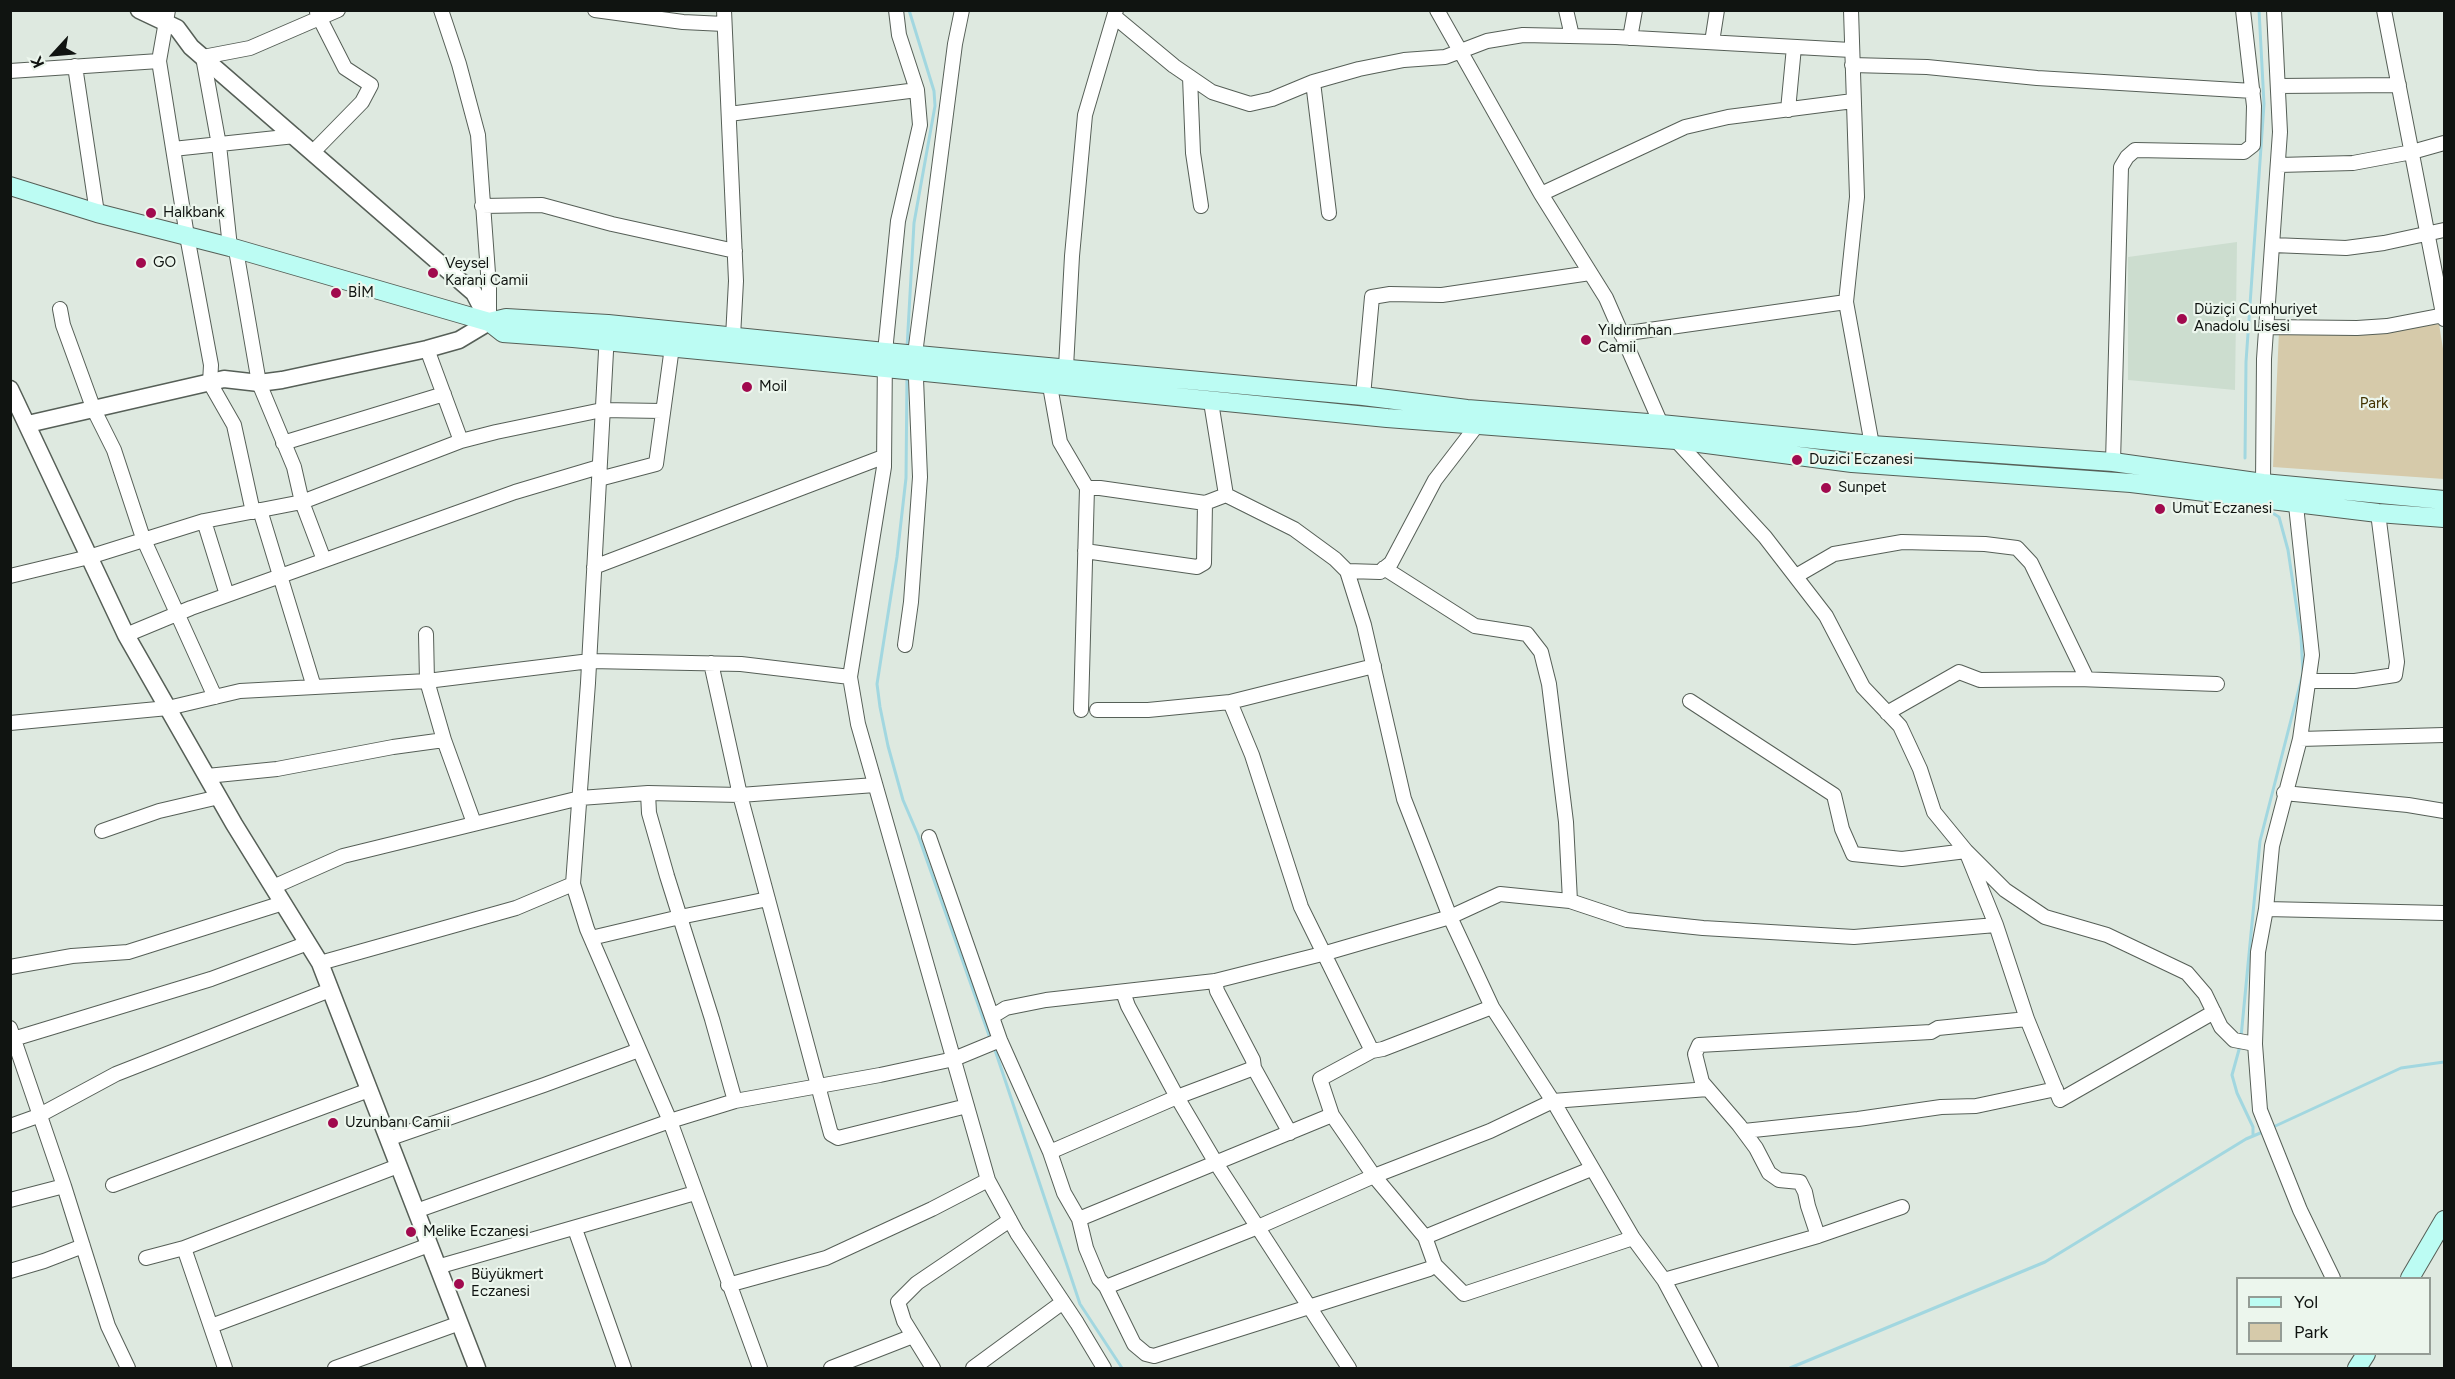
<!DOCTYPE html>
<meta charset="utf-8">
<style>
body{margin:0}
#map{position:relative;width:2455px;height:1379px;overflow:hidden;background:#dee9e0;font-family:Figtree,sans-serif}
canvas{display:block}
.frame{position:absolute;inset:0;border:12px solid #101411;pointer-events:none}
.legend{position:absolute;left:2236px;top:1277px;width:195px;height:78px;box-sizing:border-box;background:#ecf6ed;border:2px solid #949c95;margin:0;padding:8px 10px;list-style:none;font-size:18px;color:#101411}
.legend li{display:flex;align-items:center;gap:12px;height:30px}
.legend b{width:30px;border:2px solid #949c95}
.north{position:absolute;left:24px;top:24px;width:60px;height:60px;-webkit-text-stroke:4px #ecf6ed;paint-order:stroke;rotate:244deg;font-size:16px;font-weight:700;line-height:24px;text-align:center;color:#101411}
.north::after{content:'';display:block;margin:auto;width:21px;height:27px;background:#101411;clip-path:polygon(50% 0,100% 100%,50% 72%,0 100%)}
</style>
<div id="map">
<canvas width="2455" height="1379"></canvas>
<div class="frame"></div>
<ul class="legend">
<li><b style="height:8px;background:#bcfcf3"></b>Yol</li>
<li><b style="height:16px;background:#d6caaa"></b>Park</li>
</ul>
<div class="north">K</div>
</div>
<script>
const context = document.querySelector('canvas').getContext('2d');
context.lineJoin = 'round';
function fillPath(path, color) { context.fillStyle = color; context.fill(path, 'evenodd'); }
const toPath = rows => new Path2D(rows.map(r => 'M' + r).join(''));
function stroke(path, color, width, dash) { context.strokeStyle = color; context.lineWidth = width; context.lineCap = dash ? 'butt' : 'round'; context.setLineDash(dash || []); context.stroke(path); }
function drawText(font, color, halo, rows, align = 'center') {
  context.font = font + ' Figtree,sans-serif'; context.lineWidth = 4.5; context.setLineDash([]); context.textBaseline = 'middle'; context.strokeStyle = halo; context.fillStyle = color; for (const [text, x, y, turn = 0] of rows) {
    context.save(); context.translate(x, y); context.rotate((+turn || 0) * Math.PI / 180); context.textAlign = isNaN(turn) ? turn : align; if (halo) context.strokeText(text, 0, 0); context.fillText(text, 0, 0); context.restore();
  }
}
fillPath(toPath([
 [2237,242,2235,390,2128,380,2128,257]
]), '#ccddcf');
fillPath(toPath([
 [2439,324,2444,355,2444,479,2273,467,2279,331,2356,335]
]), '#d6caaa');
stroke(toPath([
 [907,348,914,223,935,106,934,91,909,10],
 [907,375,906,478,897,557,877,684,880,707,888,746,903,800,918,835,990,1038],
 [2245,458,2246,362,2264,104,2259,10],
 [2241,1037,2260,841,2303,673,2301,637,2288,550,2279,517,2266,509],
 [2240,1046,2232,1075,2237,1093,2253,1127,2253,1136],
 [994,1047,1080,1304,1122,1368],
 [2271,1128,2401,1068,2444,1062],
 [1790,1368,2045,1262,2246,1139,2265,1131]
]), '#a2d7e0', 3);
const minor = toPath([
 [168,10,159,61,187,236,211,365,210,383,234,425,253,512],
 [441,10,459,64,478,135,489,287,489,322],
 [595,10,683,22,724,24],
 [724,10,736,281,733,337],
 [896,10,899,35,917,90,920,125,898,221,885,352,884,467,850,677,858,724,988,1180,1017,1233,1077,1323,1104,1368],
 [1437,10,1541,194,1606,298,1661,424,1765,537,1826,616,1863,687,1900,726,1920,769,1934,812,1966,851,2005,890,2045,917,2107,935,2187,973,2205,994,2221,1027,2234,1040,2255,1044],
 [1566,10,1572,36],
 [1851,10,1857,197,1846,302,1872,445],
 [2384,10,2444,319],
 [1115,17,1174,66,1212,92,1250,104,1272,99,1313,82,1359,69,1404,60,1445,57,1487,41,1523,35,1616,37,1851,50],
 [1630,38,1635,10],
 [1712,42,1717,10],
 [1852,65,1927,67,2037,78,2253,91],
 [75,66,97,213],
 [10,71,159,61],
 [1190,77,1193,153,1201,206],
 [1313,82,1329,213],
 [2278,86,2399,85],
 [1788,110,1794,47],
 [729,114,917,90],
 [173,149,295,136],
 [313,152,362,102,371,85,345,68,317,13],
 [2279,165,2353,163,2412,152,2444,143],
 [1541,194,1685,127,1728,117,1853,101],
 [482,206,542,205,612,224,735,251],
 [2273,245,2346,248,2384,243,2444,230],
 [230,247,219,145,203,57,250,48,338,10],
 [236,250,259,383,294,467,302,502,324,560],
 [60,309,63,325,94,410,114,450,143,538,215,697],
 [2266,327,2357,328,2387,326,2444,315],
 [607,333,588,683,573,884,587,929,670,1121,760,1368],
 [1621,334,1846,302],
 [427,349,461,441],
 [1066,367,1072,256,1085,115,1116,10],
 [1050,386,1060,442,1087,488,1081,710],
 [1363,396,1372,297,1390,294,1442,295,1590,273],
 [1211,402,1226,495],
 [283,443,444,394],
 [2113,462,2121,167,2127,157,2135,150,2244,152,2253,145,2254,106,2243,10],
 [599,479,656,464,672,347],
 [2263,483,2264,359,2280,132,2274,10],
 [1087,488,1100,488,1205,503,1226,495,1294,529,1335,559,1347,571,1364,625,1404,799,1450,917,1492,1007,1556,1106,1633,1238,1664,1280,1711,1368],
 [2295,496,2312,655,2300,739,2272,846,2266,909,2258,952,2255,1044,2260,1110,2300,1210,2333,1278],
 [260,510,314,687],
 [204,521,227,595],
 [1085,551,1197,567,1204,563,1205,503],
 [594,567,883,457],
 [1384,568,1475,626,1527,634,1541,652,1549,684,1566,822,1570,901],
 [1347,571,1380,572,1391,563,1435,480,1478,424],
 [10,576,89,557,204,521,302,502,461,441,496,432,602,410,662,411],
 [1796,576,1834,554,1902,542,1985,544,2017,548,2031,563,2087,679],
 [426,634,427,681,444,740,474,823],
 [126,635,191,608,515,492,599,467],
 [905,645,911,602,920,477,915,354,955,44,962,10],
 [711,663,740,795,831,1134,838,1138,967,1106],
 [2309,681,2355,681,2395,675,2397,662,2378,513],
 [1690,701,1834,795,1842,829,1853,854,1902,859,1966,851,1996,925,2027,1019,2060,1100,2214,1012],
 [1230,702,1252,755,1301,907,1372,1051],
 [1097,710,1148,710,1230,702,1374,666],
 [1887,713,1959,672,1980,680,2078,679,2217,684],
 [10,723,168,708,240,691,427,681,590,661,741,664,850,677],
 [2300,739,2444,735],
 [207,776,277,769,393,747,444,740],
 [648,793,649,813,667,876,712,1019,735,1101],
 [2284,793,2408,805,2444,811],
 [102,831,159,811,219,797],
 [929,837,1000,1040,1050,1152,1064,1193,1079,1219,1086,1248,1099,1279,1106,1287,1134,1344,1146,1354,1154,1356,1429,1269,1435,1265],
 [273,887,343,856,580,798,648,793,740,795,875,785],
 [2266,909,2444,913],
 [591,938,680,917,768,899],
 [320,963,516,908,573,884],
 [10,967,72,956,128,952,283,903],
 [1215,981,1217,991,1253,1060,1254,1068,1290,1133],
 [1123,992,1128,1006,1177,1097,1216,1163,1349,1368],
 [1492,1007,1383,1049,1372,1051,1320,1079,1332,1115,1374,1176,1425,1237,1435,1265,1464,1294,1633,1238],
 [993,1016,1006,1008,1046,1000,1215,981,1326,953,1450,917,1500,894,1570,901,1627,920,1703,928,1854,937,1996,925],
 [10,1028,64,1186,108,1326,128,1368],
 [10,1040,211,979,308,943],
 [10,1126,38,1116,116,1074,330,990],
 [1744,1131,1858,1119,1941,1107,1976,1106,2056,1089],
 [388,1139,544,1085,639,1050],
 [1050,1152,1177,1097,1254,1068],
 [113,1185,369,1090],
 [10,1200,64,1186],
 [416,1211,670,1121,735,1101,880,1075,954,1059,1000,1040],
 [1079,1219,1332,1115],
 [575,1229,624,1368],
 [1818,1236,1808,1206,1805,1192,1800,1182,1779,1180,1769,1173,1756,1148,1739,1125,1702,1082,1695,1054,1699,1045,1931,1032,1938,1028,2027,1019],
 [1425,1237,1591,1169],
 [184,1248,225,1368],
 [146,1258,184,1248,398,1166],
 [437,1267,695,1193],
 [10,1271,44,1261,83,1246],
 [1664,1280,1818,1236,1902,1207],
 [728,1285,826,1258,932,1209,988,1180],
 [1106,1287,1258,1227,1374,1176,1490,1131,1553,1101,1708,1089],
 [211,1326,429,1245],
 [335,1368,460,1323],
 [831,1368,913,1336],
 [933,1368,904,1321,898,1302,917,1283,1010,1220],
 [973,1368,1063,1302]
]);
const tertiary = toPath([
 [10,389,126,635,234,824,320,963,477,1368],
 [28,424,224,379,259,383,282,380,427,349,459,340,489,322,474,293,191,47,177,28,139,10]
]);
const secondary = toPath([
 [10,186,97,213,230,247,489,322,503,333,573,338,845,364,1387,418,1676,440,1852,463,2131,483,2378,513,2444,518],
 [489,322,506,318,608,324,885,352,1363,396,1467,409,1661,424,1872,445,2113,462,2263,483,2444,500],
 [2410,1278,2444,1220],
 [2357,1368,2366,1354]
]);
stroke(minor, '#565f57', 16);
stroke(tertiary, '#565f57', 19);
stroke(secondary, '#565f57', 20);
stroke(minor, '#fff', 14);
stroke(tertiary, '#fff', 16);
stroke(secondary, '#bcfcf3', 18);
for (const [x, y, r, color] of [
 [151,213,6,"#a10a4e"],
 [141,263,6,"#a10a4e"],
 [433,273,6,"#a10a4e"],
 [336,293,6,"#a10a4e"],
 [2182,319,6,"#a10a4e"],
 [1586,340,6,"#a10a4e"],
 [747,387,6,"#a10a4e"],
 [1797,460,6,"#a10a4e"],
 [1826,488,6,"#a10a4e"],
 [2160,509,6,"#a10a4e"],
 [333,1123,6,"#a10a4e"],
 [411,1232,6,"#a10a4e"],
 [459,1284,6,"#a10a4e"]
]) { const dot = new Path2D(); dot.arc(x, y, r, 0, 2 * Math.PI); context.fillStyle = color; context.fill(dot); stroke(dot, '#ecf6ed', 2); }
drawText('15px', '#101411', '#ecf6ed', [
 ["Halkbank",163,213],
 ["GO",153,263],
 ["Veysel",445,264],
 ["Karani Camii",445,281],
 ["BİM",348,293],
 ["Düziçi Cumhuriyet",2194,310],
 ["Anadolu Lisesi",2194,327],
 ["Yıldırımhan",1598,331],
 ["Camii",1598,348],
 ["Moil",759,387],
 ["Duzici Eczanesi",1809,460],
 ["Sunpet",1838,488],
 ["Umut Eczanesi",2172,509],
 ["Uzunbanı Camii",345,1123],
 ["Melike Eczanesi",423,1232],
 ["Büyükmert",471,1275],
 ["Eczanesi",471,1292]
], 'left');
drawText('15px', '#423300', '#ecf6ed', [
 ["Park",2374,404]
]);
</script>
